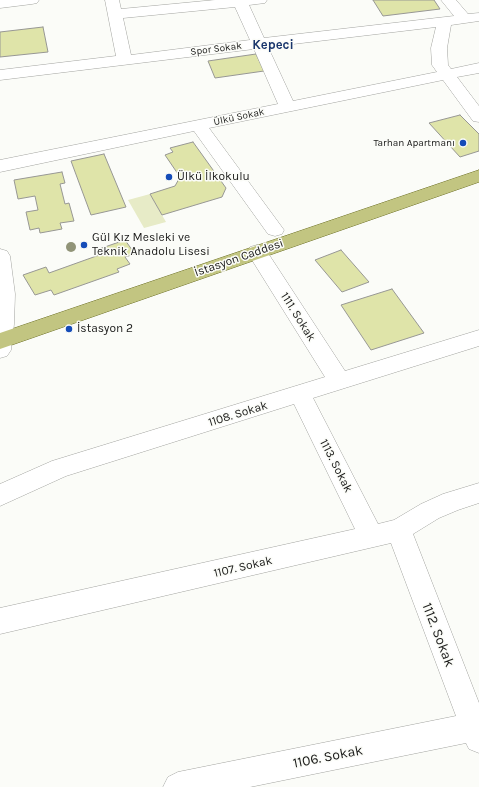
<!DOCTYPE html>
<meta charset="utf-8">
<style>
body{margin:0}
canvas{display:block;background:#fbfcf8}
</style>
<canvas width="479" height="787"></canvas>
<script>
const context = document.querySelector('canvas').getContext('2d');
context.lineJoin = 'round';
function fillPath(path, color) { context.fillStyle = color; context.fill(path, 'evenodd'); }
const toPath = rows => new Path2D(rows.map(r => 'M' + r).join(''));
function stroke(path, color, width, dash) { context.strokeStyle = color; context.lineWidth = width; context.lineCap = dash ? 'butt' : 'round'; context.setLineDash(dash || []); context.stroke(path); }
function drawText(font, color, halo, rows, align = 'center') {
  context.font = font + ' Karla,sans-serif'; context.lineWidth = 3; context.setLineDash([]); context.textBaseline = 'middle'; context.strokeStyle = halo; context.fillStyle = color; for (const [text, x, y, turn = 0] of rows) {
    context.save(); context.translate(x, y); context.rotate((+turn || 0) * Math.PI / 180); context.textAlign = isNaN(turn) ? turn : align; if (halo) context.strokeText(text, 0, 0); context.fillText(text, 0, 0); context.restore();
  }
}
fillPath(toPath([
 [150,194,166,222,144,228,128,200]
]), '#e7ebc7');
const building = toPath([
 [373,0,434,0,440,9,383,16,373,0],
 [43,27,48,52,0,57,0,32,43,27],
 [256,54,264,71,215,78,208,61,256,54],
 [460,115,479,134,479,151,460,157,429,123,460,115],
 [193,142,226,188,222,197,162,215,150,194,175,186,180,177,165,155,173,152,170,148,193,142],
 [104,154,126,207,91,215,71,161,104,154],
 [62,172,65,183,60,184,65,204,69,203,74,221,60,223,62,229,40,233,39,228,30,230,26,212,38,210,35,196,18,199,14,180,62,172],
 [125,240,135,254,125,257,130,264,117,269,119,272,54,295,51,290,35,295,23,275,46,267,49,273,102,254,99,249,125,240],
 [341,250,369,282,342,292,315,260,341,250],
 [392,289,424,333,371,350,341,305,392,289]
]);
fillPath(building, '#dfe4a9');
stroke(building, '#979794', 1);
const minor = toPath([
 [0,0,39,0,37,3,32,4,0,8,0,0],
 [105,0,119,0,121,9,215,0,267,0,265,3,249,5,264,38,454,16,441,0,456,0,468,14,479,13,479,21,451,25,447,48,448,65,451,69,479,63,479,73,457,77,479,106,479,122,473,121,443,80,209,128,284,230,282,234,275,236,268,234,194,131,0,172,0,160,278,104,254,49,0,80,0,70,116,56,105,0],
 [235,7,250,40,131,55,123,18,235,7],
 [436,27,431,48,432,65,437,72,293,101,268,47,436,27],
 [257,245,264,247,345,371,479,330,479,346,313,398,378,524,394,520,421,504,443,494,479,483,479,503,458,510,439,518,413,534,479,703,479,753,469,749,466,743,250,787,163,787,168,777,178,772,456,716,391,543,0,634,0,608,355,529,294,404,66,476,0,506,0,484,52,461,325,377,247,252,250,247,257,245],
 [0,249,7,251,10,256,15,294,14,324,11,350,7,356,0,358,0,249]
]);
const major = toPath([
 [479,170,479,182,0,349,0,333,479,170]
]);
stroke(minor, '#a3a4a0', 1);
stroke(major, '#6d7026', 1);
fillPath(minor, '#fff');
fillPath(major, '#c2c581');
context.fillStyle = '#919478';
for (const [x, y] of [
 [71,247]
]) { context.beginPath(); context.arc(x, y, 5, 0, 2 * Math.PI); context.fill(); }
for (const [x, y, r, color] of [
 [463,143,4,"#154cb8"],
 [169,177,4,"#154cb8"],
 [84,245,4,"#154cb8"],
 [69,329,4,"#154cb8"]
]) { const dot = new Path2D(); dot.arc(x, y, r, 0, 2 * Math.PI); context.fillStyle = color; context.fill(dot); stroke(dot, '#fbfcf8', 1.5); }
drawText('10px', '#1a1a19', '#fbfcf8', [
 ["Spor Sokak",216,49,-7],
 ["Ülkü Sokak",239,117,-12]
]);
drawText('10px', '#1a1a19', '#fbfcf8', [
 ["Tarhan Apartmanı",455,143]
], 'right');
drawText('12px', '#1a1a19', '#fbfcf8', [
 ["Ülkü İlkokulu",177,177],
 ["Gül Kız Mesleki ve",92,238],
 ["Teknik Anadolu Lisesi",92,252],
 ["İstasyon 2",77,329]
], 'left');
drawText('12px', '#1a1a19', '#fbfcf8', [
 ["İstasyon Caddesi",239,258,-19],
 ["1111. Sokak",298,317,58],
 ["1108. Sokak",238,414,-17],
 ["1113. Sokak",336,466,63],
 ["1107. Sokak",243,567,-13]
]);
drawText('bold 13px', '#1a366c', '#fbfcf8', [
 ["Kepeci",273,45]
]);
drawText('14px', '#1a1a19', '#fbfcf8', [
 ["1112. Sokak",438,635,69],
 ["1106. Sokak",328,757,-11]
]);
</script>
